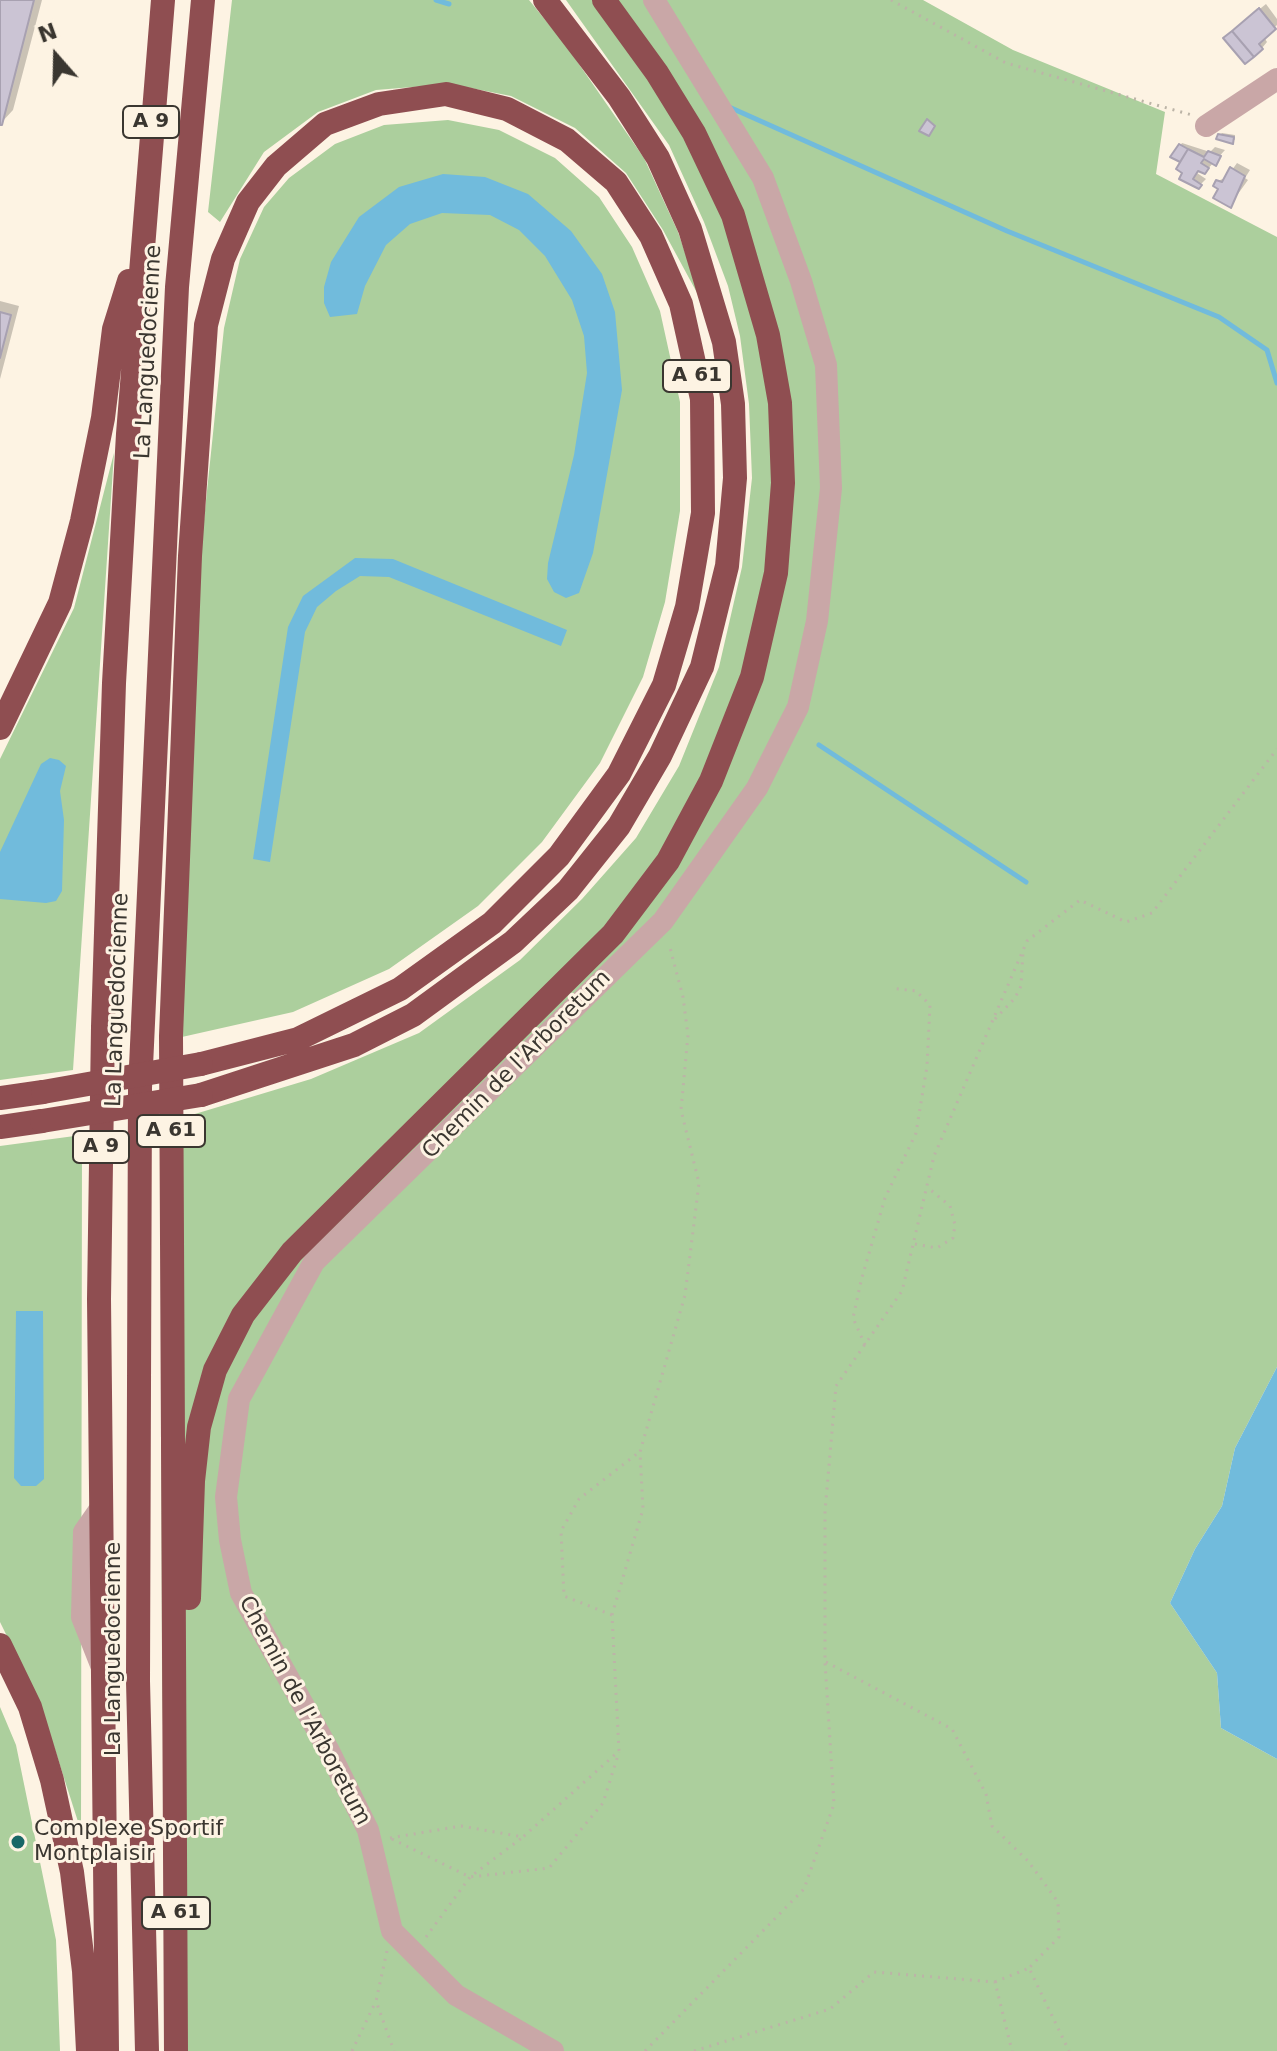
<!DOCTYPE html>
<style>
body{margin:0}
#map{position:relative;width:1277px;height:2051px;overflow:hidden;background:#fdf3e3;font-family:"DejaVu Sans",sans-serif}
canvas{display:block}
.north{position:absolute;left:16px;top:16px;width:80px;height:80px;-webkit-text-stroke:6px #fdf3e3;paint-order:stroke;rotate:340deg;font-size:22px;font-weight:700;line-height:32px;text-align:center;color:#3a3630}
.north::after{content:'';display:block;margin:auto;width:28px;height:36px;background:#3a3630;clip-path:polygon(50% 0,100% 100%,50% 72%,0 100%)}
</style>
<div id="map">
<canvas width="1277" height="2051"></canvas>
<div class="north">N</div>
</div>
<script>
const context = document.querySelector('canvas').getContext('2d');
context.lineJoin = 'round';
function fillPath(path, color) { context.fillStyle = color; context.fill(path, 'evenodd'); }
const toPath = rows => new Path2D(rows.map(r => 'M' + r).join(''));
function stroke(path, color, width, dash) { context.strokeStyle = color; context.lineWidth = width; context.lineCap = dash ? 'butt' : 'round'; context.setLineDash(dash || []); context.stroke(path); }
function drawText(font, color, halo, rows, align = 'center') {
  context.font = font + ' "DejaVu Sans",sans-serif'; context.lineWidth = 6; context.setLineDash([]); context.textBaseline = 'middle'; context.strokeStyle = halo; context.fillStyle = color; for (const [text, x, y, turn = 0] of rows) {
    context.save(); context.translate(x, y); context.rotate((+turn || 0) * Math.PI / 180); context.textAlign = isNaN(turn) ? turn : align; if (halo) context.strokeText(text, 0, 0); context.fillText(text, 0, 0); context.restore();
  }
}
fillPath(toPath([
 [232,0,529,0,565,44,644,158,678,232,702,302,663,230,626,173,575,128,511,96,450,84,376,90,318,112,264,152,220,222,208,212],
 [566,0,923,0,1013,50,1165,112,1156,174,1277,237,1277,1367,1235,1448,1222,1506,1195,1549,1170,1603,1217,1673,1221,1728,1277,1759,1277,2051,170,2051,162,1680,161,1291,165,1123,311,1079,419,1033,520,960,582,899,636,838,679,766,719,667,742,567,752,478,749,404,740,336,728,286,704,222,669,145],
 [448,120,499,130,555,158,599,197,632,247,660,311,680,402,680,511,665,602,643,677,600,763,542,842,478,906,389,969,293,1012,173,1039,202,539,224,328,240,259,264,207,289,178,335,144,384,125],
 [114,453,73,1070,0,1080,0,759,74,608],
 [82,1135,81,1831,40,1703,0,1622,0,1146],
 [0,1707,16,1745,56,1940,60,2051,0,2051]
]), '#accf9d');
fillPath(toPath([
 [443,174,485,177,528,194,571,231,602,274,615,312,622,390,593,553,579,593,566,598,554,592,547,579,548,563,574,455,587,373,584,336,572,300,545,256,519,230,490,215,442,213,410,224,386,245,365,286,357,314,330,317,324,303,324,287,331,262,359,217,399,187],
 [355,558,393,559,567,630,561,646,389,577,360,576,336,591,317,607,305,632,270,862,253,859,288,627,303,596],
 [50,758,59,760,66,766,60,791,64,820,62,891,56,901,46,903,0,899,0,852,41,764],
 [16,1311,43,1311,44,1479,36,1486,21,1486,14,1478],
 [1277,1367,1277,1759,1221,1728,1217,1673,1170,1603,1195,1549,1222,1506,1235,1448]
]), '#71bbdc');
fillPath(toPath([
 [0,0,42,0,13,110,1,123],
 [1266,4,1277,19,1277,25,1264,37,1267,42,1262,48,1231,32],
 [1222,133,1235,135,1235,140,1220,135],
 [1182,143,1210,152,1215,147,1225,150,1205,172,1199,169,1197,173,1206,179,1198,187,1182,178,1182,161,1173,156],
 [1237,163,1250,170,1245,178,1248,180,1230,205,1218,181,1227,177],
 [0,301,19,306,0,379]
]), '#0003');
stroke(toPath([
 [436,0,449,4],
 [729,107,1007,231,1219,317,1267,350,1277,383],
 [819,745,1026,882]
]), '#71bbdc', 5);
const building = toPath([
 [0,0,34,0,2,125,0,125,0,0],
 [1259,8,1276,29,1259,44,1263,49,1254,57,1232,31,1259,8],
 [1232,31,1254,57,1245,64,1223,38,1232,31],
 [927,119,935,126,929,136,919,131,927,119],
 [1218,134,1234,137,1233,144,1216,139,1218,134],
 [1179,144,1188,149,1180,162,1170,157,1179,144],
 [1188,149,1204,157,1208,151,1221,156,1216,166,1204,159,1201,163,1209,168,1205,174,1198,171,1193,179,1202,185,1199,189,1179,179,1182,173,1176,169,1188,149],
 [1230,167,1245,176,1231,208,1213,198,1218,189,1213,186,1216,180,1222,182,1230,167],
 [0,312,11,315,0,358,0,312]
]);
fillPath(building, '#cbc4d4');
stroke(building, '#a8a1b1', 2);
stroke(toPath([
 [891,0,1006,63,1192,115],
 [995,1019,1015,998,1021,986,1023,952],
 [915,1244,937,1248,953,1238,955,1225,950,1206,927,1187],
 [865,1345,853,1318,861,1281,885,1198,916,1133,927,1066,930,1005,916,991,891,988],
 [612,1615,564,1596,561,1531,579,1499,638,1453],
 [826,1662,952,1729,986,1794,992,1826,1028,1861,1058,1902,1059,1937,1029,1968],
 [390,1838,461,1826,523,1837,619,1751,612,1615,643,1509,640,1452,685,1295,699,1183,681,1110,688,1035,683,997,669,944],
 [392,1839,470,1877,549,1868,603,1803,619,1752],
 [426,1937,470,1877,523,1837],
 [387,1951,376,2001,394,2051],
 [995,1982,1029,1968,1069,2051],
 [352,2051,376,2001],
 [645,2051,804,1889,834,1804,825,1662,825,1511,836,1386,902,1291,934,1156,1027,941,1080,900,1126,922,1152,913,1277,749],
 [694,2051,830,2009,874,1972,995,1982,1012,2051]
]), '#bcb4a7', 3, [2, 6]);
stroke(toPath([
 [1206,126,1277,79],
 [100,1509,84,1532,82,1617,101,1665],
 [553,2051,456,1995,392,1931,368,1830,329,1751,241,1593,230,1540,226,1497,239,1399,314,1262,663,921,757,788,798,707,817,621,831,488,826,365,801,281,763,178,654,0]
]), '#c9a7a7', 22);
stroke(toPath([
 [0,728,60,603,82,521,103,418,114,329,129,281],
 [201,1095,354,1045,413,1015,513,942,568,890,619,826,660,756,702,667,727,566,735,478,733,404,724,342,690,229,658,158,619,97,545,0],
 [0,1098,43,1092],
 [0,1127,42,1121],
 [189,1598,193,1481,199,1427,215,1370,243,1315,292,1252,613,934,668,861,711,781,752,677,776,573,783,483,780,403,768,335,733,215,694,133,657,73,604,0],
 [0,1645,30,1707,52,1780,72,1872,84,1971,88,2051],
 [107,2051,99,1299,103,1027,114,683,128,434,163,0],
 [147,2051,138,1681,140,1088,177,287,203,0],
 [176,2051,171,1036,190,556,206,325,223,259,248,202,276,166,325,124,379,104,446,94,507,109,567,140,616,182,651,236,681,304,702,399,703,513,687,607,664,685,619,774,559,856,492,923,400,989,298,1039,201,1064]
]), '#8f4e51', 24);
stroke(toPath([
 [43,1092,201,1064],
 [42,1121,201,1095]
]), '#8f4e51', 24);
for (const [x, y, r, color] of [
 [18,1842,8,"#196767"]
]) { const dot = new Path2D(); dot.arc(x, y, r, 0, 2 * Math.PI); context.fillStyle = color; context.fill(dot); stroke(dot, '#fdf3e3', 3); }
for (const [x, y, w] of [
 [151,122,56],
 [697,376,68],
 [171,1131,68],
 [101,1147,56],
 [176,1913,68]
]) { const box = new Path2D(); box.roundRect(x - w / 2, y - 16, w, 32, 6); context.fillStyle = '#fdf3e3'; context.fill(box); stroke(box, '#3a3630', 2); }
drawText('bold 20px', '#3a3630', null, [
 ["A 9",151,122],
 ["A 61",697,376],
 ["A 61",171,1131],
 ["A 9",101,1147],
 ["A 61",176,1913]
]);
drawText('22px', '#3a3630', '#fdf3e3', [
 ["La Languedocienne",149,352,-87],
 ["La Languedocienne",118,1000,-88],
 ["Chemin de l'Arboretum",517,1065,-45],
 ["La Languedocienne",114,1649,-90],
 ["Chemin de l'Arboretum",304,1711,62]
]);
drawText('22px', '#3a3630', '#fdf3e3', [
 ["Complexe Sportif",34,1829],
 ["Montplaisir",34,1854]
], 'left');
</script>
